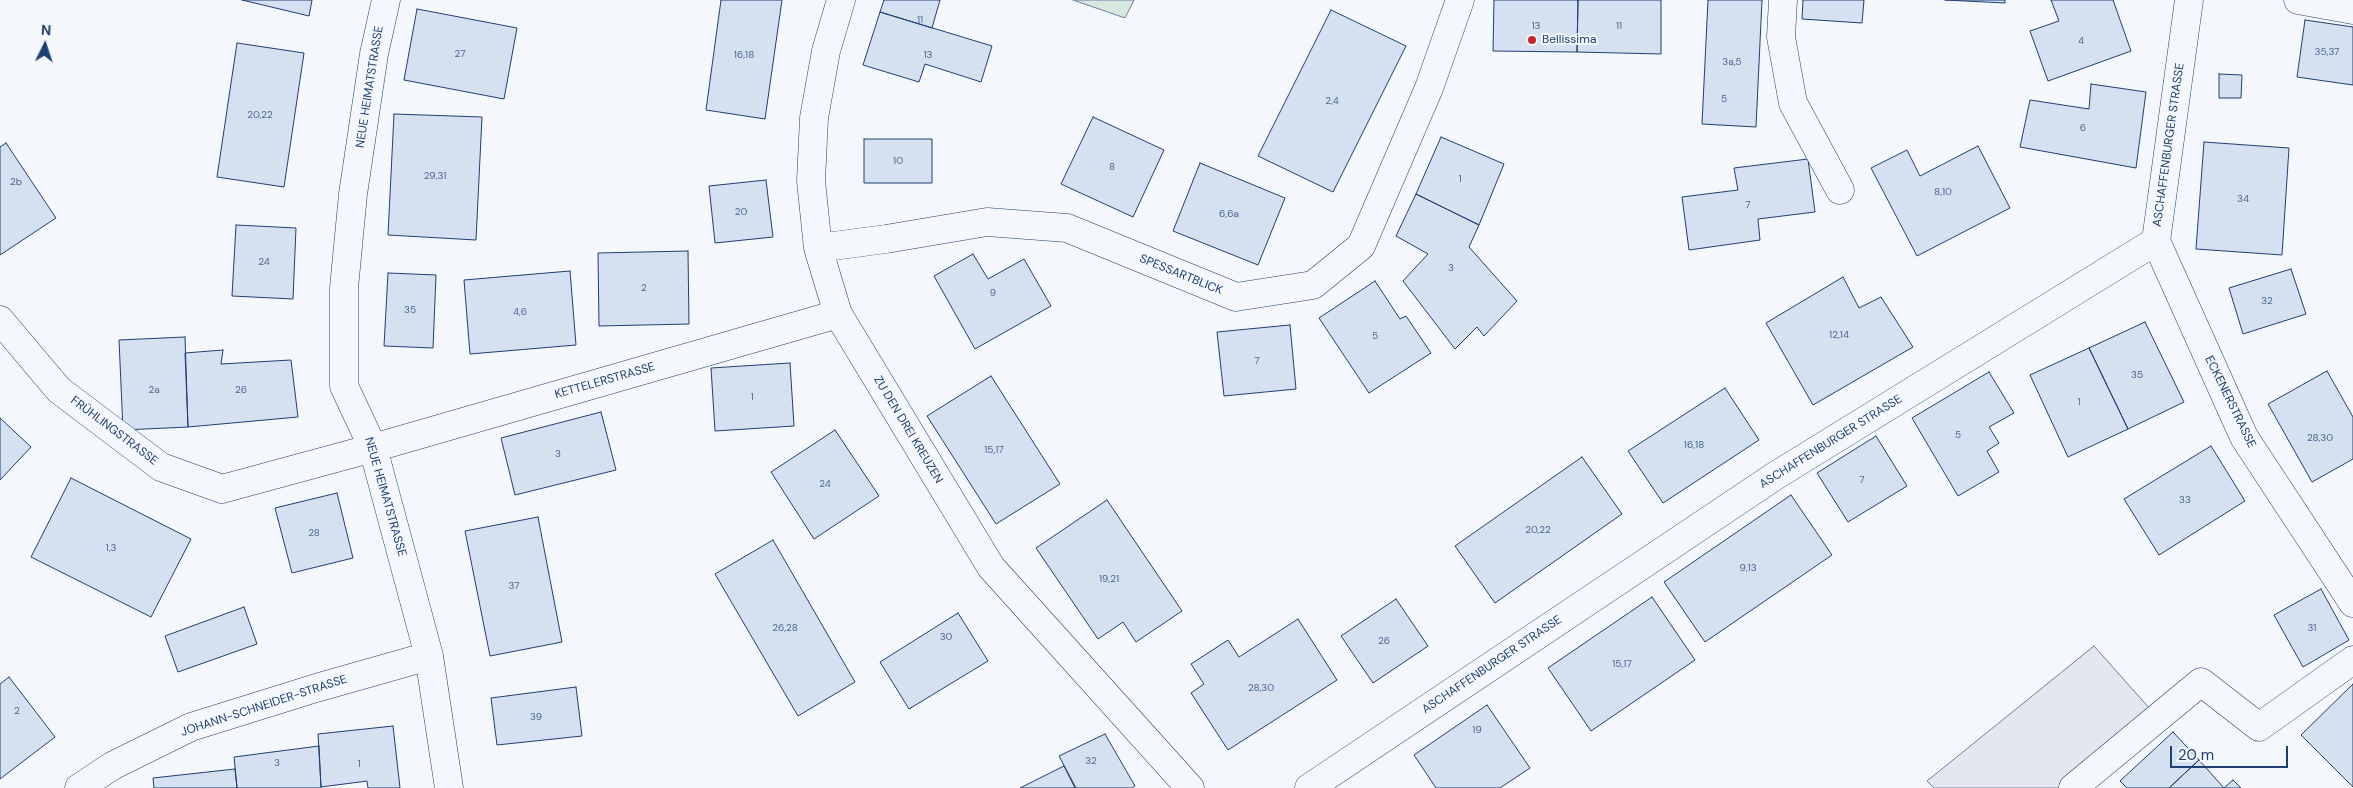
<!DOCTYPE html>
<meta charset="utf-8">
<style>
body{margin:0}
#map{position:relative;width:2353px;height:788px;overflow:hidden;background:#f4f7fb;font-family:"DM Sans",sans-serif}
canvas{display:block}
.north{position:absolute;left:20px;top:20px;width:50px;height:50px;-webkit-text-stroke:4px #f4f7fb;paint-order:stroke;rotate:4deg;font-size:14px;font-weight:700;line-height:20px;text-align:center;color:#1d3f73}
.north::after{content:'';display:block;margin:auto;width:18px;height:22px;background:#1d3f73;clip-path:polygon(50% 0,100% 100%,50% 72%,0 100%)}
.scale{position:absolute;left:2170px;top:746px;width:118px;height:22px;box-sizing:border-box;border:2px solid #1d3f73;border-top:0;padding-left:6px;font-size:15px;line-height:18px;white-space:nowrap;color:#1d3f73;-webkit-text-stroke:4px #f4f7fb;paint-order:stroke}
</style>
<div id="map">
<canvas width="2353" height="788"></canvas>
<div class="north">N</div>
<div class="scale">20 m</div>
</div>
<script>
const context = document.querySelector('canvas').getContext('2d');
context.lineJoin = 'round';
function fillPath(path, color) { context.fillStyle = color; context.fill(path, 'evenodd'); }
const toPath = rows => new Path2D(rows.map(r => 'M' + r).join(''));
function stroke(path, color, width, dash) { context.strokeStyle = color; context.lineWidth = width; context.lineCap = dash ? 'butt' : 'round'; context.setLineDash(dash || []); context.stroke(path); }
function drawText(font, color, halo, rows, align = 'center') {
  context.font = font + ' "DM Sans",sans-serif'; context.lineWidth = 4; context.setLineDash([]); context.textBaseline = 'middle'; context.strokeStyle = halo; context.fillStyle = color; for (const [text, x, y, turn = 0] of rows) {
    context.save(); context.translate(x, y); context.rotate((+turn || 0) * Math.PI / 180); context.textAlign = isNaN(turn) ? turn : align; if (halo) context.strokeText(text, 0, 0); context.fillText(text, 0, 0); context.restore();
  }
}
const green = toPath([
 [1073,0,1134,0,1125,18,1073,0]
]);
fillPath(green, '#d7e8df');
stroke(green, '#687fa3', 1);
const parking = toPath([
 [2094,646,2158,718,2069,788,1934,788,1927,781,2094,646]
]);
fillPath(parking, '#e3e8f0');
stroke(parking, '#687fa3', 1);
const building = toPath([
 [242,0,312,0,309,16,242,0],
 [721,0,782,0,765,119,706,110,721,0],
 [884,0,940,0,932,28,880,12,884,0],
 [1494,0,1578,0,1577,52,1493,51,1494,0],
 [1578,0,1661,0,1661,54,1577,52,1578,0],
 [1708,0,1762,0,1756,127,1702,124,1708,0],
 [1803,0,1864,0,1862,23,1802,19,1803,0],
 [1945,0,2005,0,2005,3,1945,0],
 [2051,0,2113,0,2131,51,2048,81,2030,31,2059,21,2051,0],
 [417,9,517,28,504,99,404,80,417,9],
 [1331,10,1406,46,1333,192,1258,156,1331,10],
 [880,12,992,46,981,82,925,64,919,82,863,65,880,12],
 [2305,20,2353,27,2353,85,2297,77,2305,20],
 [237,43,304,53,284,187,217,177,237,43],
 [2219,74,2242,75,2241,98,2219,98,2219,74],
 [2091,84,2146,92,2136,168,2020,147,2030,100,2089,109,2091,84],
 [394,114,482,117,476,240,388,235,394,114],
 [1093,117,1164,150,1133,217,1061,184,1093,117],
 [1441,137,1504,164,1479,225,1416,194,1441,137],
 [864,139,932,139,932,183,864,183,864,139],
 [2204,142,2289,148,2282,255,2196,249,2204,142],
 [6,143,56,218,0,255,0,147,6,143],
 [1978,146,2010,208,1917,256,1871,168,1907,150,1920,176,1978,146],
 [1808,159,1815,212,1758,219,1760,240,1689,250,1682,197,1738,190,1734,168,1808,159],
 [1200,163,1285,198,1258,265,1173,231,1200,163],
 [766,180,773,237,715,243,709,186,766,180],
 [1416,194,1479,225,1469,247,1517,301,1484,336,1477,327,1455,349,1403,281,1428,254,1396,236,1416,194],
 [236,225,296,228,293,299,232,296,236,225],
 [688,251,689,324,599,326,598,253,688,251],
 [973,254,988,279,1024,259,1051,306,975,349,934,276,973,254],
 [2291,269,2306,314,2243,334,2229,288,2291,269],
 [570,271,576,345,470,354,464,280,570,271],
 [388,273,436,275,433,348,384,346,388,273],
 [1843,277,1859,308,1881,297,1913,347,1813,405,1766,323,1843,277],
 [1375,281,1400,319,1406,316,1431,353,1369,393,1319,318,1375,281],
 [2145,322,2184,402,2128,429,2089,348,2145,322],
 [1290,325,1296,389,1224,396,1217,332,1290,325],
 [185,337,188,427,123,430,119,340,185,337],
 [2089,348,2128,429,2068,457,2030,375,2089,348],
 [223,350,221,364,291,360,298,417,188,427,185,353,223,350],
 [790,363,794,426,715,431,711,368,790,363],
 [2327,371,2353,417,2353,459,2312,482,2268,404,2327,371],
 [1989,372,2014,413,1989,427,1999,443,1987,451,1999,472,1958,496,1912,418,1989,372],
 [991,376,1060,484,996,524,927,416,991,376],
 [1725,388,1759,440,1663,503,1628,451,1725,388],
 [601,412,616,470,515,495,501,438,601,412],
 [0,418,31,447,0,480,0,418],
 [835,430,879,496,814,539,771,472,835,430],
 [1876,436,1907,486,1848,522,1817,473,1876,436],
 [2211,446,2245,501,2159,555,2124,499,2211,446],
 [1582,457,1622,514,1495,603,1455,546,1582,457],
 [71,478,191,539,151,617,31,557,71,478],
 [337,493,353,558,292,573,275,508,337,493],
 [1791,495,1832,555,1705,642,1664,582,1791,495],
 [1107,500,1182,611,1136,642,1123,622,1098,639,1036,548,1107,500],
 [538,517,562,642,490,656,465,531,538,517],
 [773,540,855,682,798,716,715,574,773,540],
 [2321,589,2349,640,2303,667,2274,615,2321,589],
 [1652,597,1695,660,1591,731,1548,668,1652,597],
 [1396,599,1428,646,1373,683,1341,636,1396,599],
 [244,607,257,644,178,672,165,636,244,607],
 [958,613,988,661,909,709,880,662,958,613],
 [1298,619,1337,680,1228,750,1191,693,1204,684,1191,664,1228,640,1239,657,1298,619],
 [9,677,55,737,0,779,0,684,9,677],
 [2353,684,2353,787,2301,735,2353,684],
 [576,687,582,736,497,745,491,698,576,687],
 [1487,705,1530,768,1500,788,1436,788,1414,755,1487,705],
 [393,726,400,788,368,788,367,781,321,787,318,734,393,726],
 [2173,732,2199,760,2169,788,2127,788,2120,781,2173,732],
 [1105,734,1135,786,1132,788,1076,788,1059,756,1105,734],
 [319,746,321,788,237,788,234,757,319,746],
 [2199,760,2224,788,2169,788,2199,760],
 [1064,766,1075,788,1020,788,1064,766],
 [235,769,237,788,154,788,153,778,235,769],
 [2233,780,2241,788,2224,788,2225,787,2233,780]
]);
fillPath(building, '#d5e0f0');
stroke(building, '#1d3f73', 1);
const minor = toPath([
 [386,0,374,54,353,194,344,288,344,386,373,448,429,656,449,788],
 [841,0,826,51,814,118,811,181,818,248,838,314,991,567,1190,788],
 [1783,0,1781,37,1793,103,1840,190],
 [2298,0,2353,10],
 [2156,241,2244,437,2353,603],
 [818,248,886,239,987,222,1067,228,1236,297,1313,285,1361,246,1429,88,1460,0],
 [0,320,59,390,161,467,222,489,373,448,838,314],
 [79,788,112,766,191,727,316,688,429,656],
 [1309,788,1775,476,2156,241,2189,0],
 [2073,788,2201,682,2259,727,2353,660]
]);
stroke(minor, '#1d3f73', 29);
stroke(minor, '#f4f7fb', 28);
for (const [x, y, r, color] of [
 [1532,40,5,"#c62828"]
]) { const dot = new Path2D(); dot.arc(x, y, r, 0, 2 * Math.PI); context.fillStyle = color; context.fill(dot); stroke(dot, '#f4f7fb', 2); }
drawText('10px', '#4b6792', null, [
 ["11",920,20],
 ["13",1536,26],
 ["11",1619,26],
 ["4",2081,41],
 ["35,37",2327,52],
 ["27",460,54],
 ["16,18",744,55],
 ["13",928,55],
 ["3a,5",1732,62],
 ["5",1724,99],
 ["2,4",1332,101],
 ["20,22",260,115],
 ["6",2083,128],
 ["10",898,161],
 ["8",1112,167],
 ["29,31",435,176],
 ["1",1460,179],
 ["2b",16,182],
 ["8,10",1943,192],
 ["34",2243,199],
 ["7",1748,205],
 ["20",741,212],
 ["6,6a",1229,214],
 ["24",264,262],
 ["3",1451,268],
 ["2",644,288],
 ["9",993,293],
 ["32",2267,301],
 ["35",410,310],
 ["4,6",520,312],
 ["12,14",1839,335],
 ["5",1375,336],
 ["7",1257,361],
 ["35",2137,375],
 ["2a",154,390],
 ["26",241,390],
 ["1",752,397],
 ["1",2079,402],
 ["5",1958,435],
 ["28,30",2320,438],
 ["16,18",1694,445],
 ["15,17",994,450],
 ["3",558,454],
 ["7",1862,480],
 ["24",825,484],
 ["33",2185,500],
 ["20,22",1538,530],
 ["28",314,533],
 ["1,3",111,548],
 ["9,13",1748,568],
 ["19,21",1109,579],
 ["37",514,586],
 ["26,28",785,628],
 ["31",2312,628],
 ["30",946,637],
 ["26",1384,641],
 ["15,17",1622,664],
 ["28,30",1261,688],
 ["2",17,711],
 ["39",536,717],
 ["19",1477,730],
 ["32",1091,761],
 ["3",277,763],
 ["1",359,764]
]);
drawText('12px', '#1d3f73', '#f4f7fb', [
 ["Bellissima",1542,40]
], 'left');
drawText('12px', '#1d3f73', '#f4f7fb', [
 ["NEUE HEIMATSTRASSE",370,87,-81],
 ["ASCHAFFENBURGER STRASSE",2169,145,-82],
 ["SPESSARTBLICK",1181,275,22],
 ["KETTELERSTRASSE",605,381,-16],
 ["ECKENERSTRASSE",2230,402,64],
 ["ZU DEN DREI KREUZEN",908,430,59],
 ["FRÜHLINGSTRASSE",114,431,37],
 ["ASCHAFFENBURGER STRASSE",1831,442,-32],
 ["NEUE HEIMATSTRASSE",385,497,74],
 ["ASCHAFFENBURGER STRASSE",1492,665,-34],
 ["JOHANN-SCHNEIDER-STRASSE",264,706,-18]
]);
</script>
